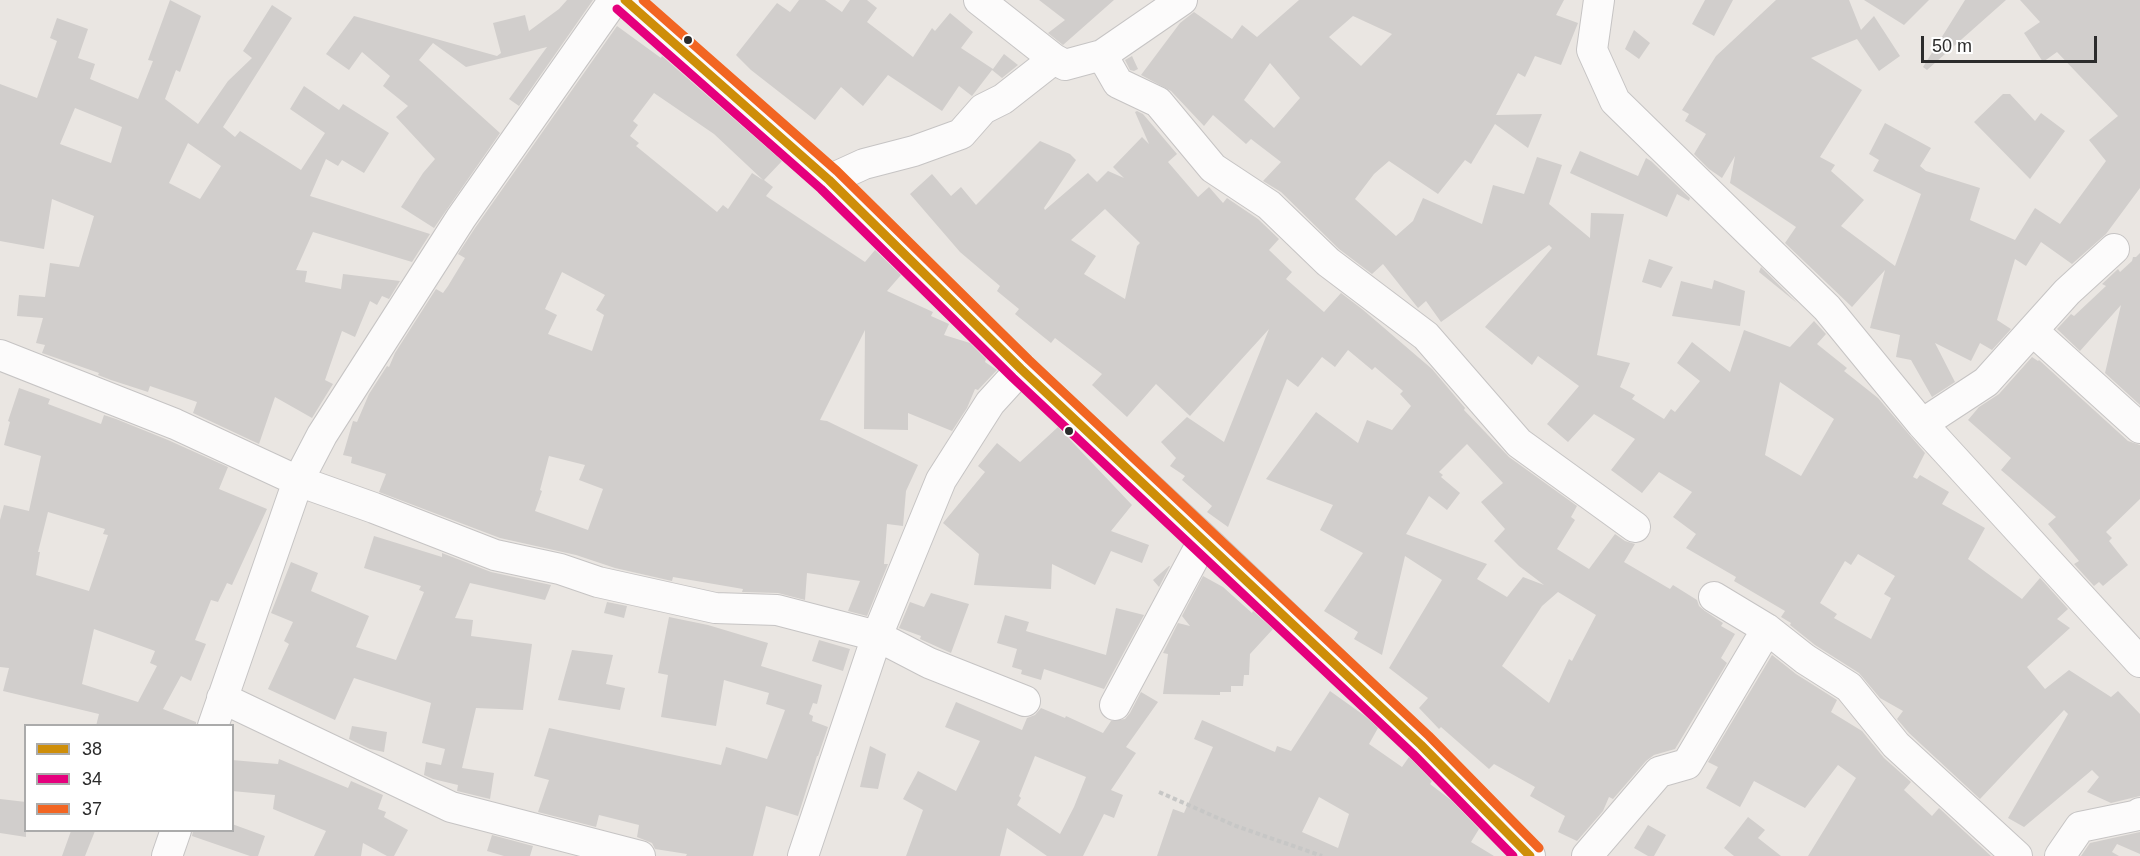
<!DOCTYPE html>
<style>
body{margin:0}
#map{position:relative;width:2140px;height:856px;overflow:hidden;background:#eae6e2;font-family:Helvetica,sans-serif}
canvas{display:block}
.legend{position:absolute;left:24px;top:724px;width:210px;height:108px;box-sizing:border-box;background:#fff;border:2px solid #ababab;margin:0;padding:8px 10px;list-style:none;font-size:18px;color:#2c2c2c}
.legend li{display:flex;align-items:center;gap:12px;height:30px}
.legend b{width:30px;border:2px solid #ababab}
.scale{position:absolute;left:1921px;top:36px;width:176px;height:27px;box-sizing:border-box;border:3px solid #2c2c2c;border-top:0;padding-left:8px;font-size:18px;line-height:21px;white-space:nowrap;color:#2c2c2c;-webkit-text-stroke:4px #fff;paint-order:stroke}
</style>
<div id="map">
<canvas width="2140" height="856"></canvas>
<ul class="legend">
<li><b style="height:8px;background:#ce8e09"></b>38</li>
<li><b style="height:8px;background:#e5007d"></b>34</li>
<li><b style="height:8px;background:#f26522"></b>37</li>
</ul>
<div class="scale">50 m</div>
</div>
<script>
const context = document.querySelector('canvas').getContext('2d');
context.lineJoin = 'round';
function fillPath(path, color) { context.fillStyle = color; context.fill(path, 'evenodd'); }
const toPath = rows => new Path2D(rows.map(r => 'M' + r).join(''));
function stroke(path, color, width, dash) { context.strokeStyle = color; context.lineWidth = width; context.lineCap = dash ? 'butt' : 'round'; context.setLineDash(dash || []); context.stroke(path); }
fillPath(toPath([
 [170,0,201,16,180,72,176,70,165,99,198,124,228,81,252,58,243,51,272,5,292,18,223,127,235,137,240,131,301,170,325,133,290,109,304,86,339,110,343,104,389,133,364,173,342,160,338,166,326,159,310,196,430,234,412,262,313,232,296,270,307,271,305,282,341,289,343,274,400,281,389,299,382,296,377,305,370,301,355,337,342,331,325,380,333,384,312,418,275,397,259,444,193,413,197,402,150,386,148,392,111,380,98,375,99,373,42,353,45,345,36,343,43,318,17,316,19,295,45,297,50,263,79,267,94,216,52,199,44,249,0,241,0,84,37,98,57,41,50,38,57,18,88,29,78,58,95,64,90,79,138,99,153,61,148,60],
 [75,108,122,127,111,163,60,144],
 [188,143,221,166,200,199,169,183],
 [567,0,593,0,519,106,509,99,547,47,466,67,433,43,419,60,500,133,434,228,401,207,423,173,435,159,396,117,408,106,383,86,390,76,362,52,349,70,326,54,354,16,497,56,501,53,493,23,525,15,529,31,559,9],
 [799,0,825,0,842,12,850,0,867,0,877,8,867,22,913,57,932,28,935,31,950,13,973,32,961,48,993,69,1004,54,1018,65,1002,78,992,70,972,96,959,86,942,111,888,75,863,106,841,87,815,120,751,70,736,55,777,3,790,12],
 [1039,0,1114,0,1063,45,1048,33,1065,20],
 [1299,0,1564,0,1556,15,1578,23,1561,65,1535,56,1525,77,1518,73,1496,115,1542,114,1528,148,1495,124,1471,164,1465,160,1438,194,1389,161,1374,174,1355,199,1396,236,1413,221,1423,198,1482,224,1493,185,1524,194,1537,157,1562,165,1549,204,1590,238,1591,213,1624,214,1597,355,1630,363,1620,387,1635,395,1632,399,1664,419,1671,409,1675,412,1700,381,1677,363,1692,342,1730,372,1744,330,1790,347,1814,321,1826,334,1817,344,1847,368,1844,371,1878,398,1925,453,1913,477,1917,479,1920,475,1949,492,1942,504,1985,528,1968,559,2022,599,2040,578,2068,609,2057,619,2070,628,2027,667,2045,689,2069,670,2111,697,2118,691,2140,714,2140,796,2111,803,2087,792,2099,777,2092,770,2024,827,2008,818,2068,714,2064,710,1980,799,1909,733,1897,719,1903,711,1880,698,1859,673,1815,645,1790,625,1791,623,1781,617,1785,611,1734,581,1736,577,1686,548,1696,534,1673,517,1692,492,1659,472,1642,493,1611,470,1635,439,1594,414,1568,442,1547,424,1579,386,1538,356,1532,365,1485,327,1552,248,1549,245,1441,322,1426,301,1418,308,1383,264,1372,274,1339,249,1281,192,1263,181,1281,162,1251,139,1246,144,1213,115,1204,126,1171,91,1141,75,1180,23,1194,12,1232,39,1242,25,1257,37],
 [1353,16,1392,34,1361,66,1329,37],
 [1270,63,1300,98,1274,128,1244,100],
 [1780,382,1834,419,1801,476,1765,455],
 [1858,554,1895,576,1884,594,1891,598,1871,639,1834,618,1837,614,1820,603,1845,561,1851,565],
 [1705,0,1733,0,1714,36,1692,24],
 [1776,0,1849,0,1861,30,1874,16,1900,56,1879,71,1857,39,1811,58,1862,90,1820,157,1835,165,1831,171,1864,200,1841,226,1895,266,1921,194,1873,171,1879,160,1869,154,1885,123,1931,148,1920,166,1926,171,1980,188,1970,220,2015,240,2035,208,2060,224,2106,161,2089,140,2118,116,2057,52,2043,62,2024,33,2040,22,2020,0,2140,0,2140,188,2106,234,2072,264,2041,242,2026,266,2015,259,1997,320,2011,329,1992,350,1980,343,1971,361,1935,343,1955,382,1932,397,1911,360,1896,357,1900,335,1870,328,1885,270,1852,307,1785,243,1796,227,1730,183,1735,156,1722,178,1709,169,1694,154,1706,134,1685,121,1689,114,1682,110,1716,56],
 [1864,0,1929,0,1904,25],
 [1965,0,2006,0,1927,70,1923,67],
 [617,26,661,58,662,56,782,161,764,180,773,187,766,196,865,262,875,250,901,275,887,291,933,312,931,316,949,324,944,335,970,343,986,359,985,362,997,370,978,390,975,389,967,408,952,431,908,413,908,430,864,429,865,330,820,420,827,421,918,465,906,491,903,526,887,524,884,564,888,564,867,616,848,611,860,581,807,573,805,600,778,593,742,592,743,589,673,577,672,581,615,568,576,555,500,538,379,492,386,474,351,463,352,457,343,455,353,421,357,422,369,394,387,366,389,367,395,353,436,289,443,293,448,286,465,258,458,254,475,228],
 [654,93,714,134,763,180,752,173,728,209,723,205,717,212,636,146,639,143,630,136,638,125,633,121],
 [562,272,605,295,596,310,604,315,592,351,548,334,557,315,545,309],
 [549,456,585,465,579,480,603,489,588,530,535,511,542,491,540,490],
 [1634,30,1650,43,1639,59,1625,49],
 [1132,56,1138,69,1134,71,1130,70,1125,60],
 [2003,94,2010,94,2035,121,2041,113,2065,131,2030,179,1974,122],
 [1137,111,1143,114,1177,154,1168,162,1198,197,1209,187,1223,203,1227,198,1258,219,1279,239,1269,250,1292,272,1286,279,1324,312,1341,293,1362,309,1432,369,1465,408,1464,410,1509,457,1577,506,1571,517,1575,520,1557,549,1589,569,1615,534,1625,541,1635,544,1624,562,1670,589,1673,585,1697,600,1699,606,1705,611,1723,623,1721,626,1735,634,1721,658,1727,663,1675,749,1654,755,1646,761,1613,799,1609,797,1603,811,1577,841,1558,832,1565,816,1530,796,1535,787,1494,764,1489,769,1441,727,1439,729,1419,708,1428,698,1389,668,1442,580,1405,556,1382,655,1354,639,1358,632,1324,611,1363,553,1320,530,1333,505,1266,479,1316,412,1358,443,1367,420,1392,430,1411,406,1400,394,1403,391,1375,367,1372,370,1348,350,1335,367,1322,357,1298,387,1287,379,1228,527,1207,512,1212,506,1182,480,1185,476,1170,466,1176,458,1161,442,1187,417,1224,442,1269,329,1190,416,1156,384,1127,417,1092,385,1102,374,1055,338,1051,343,1015,314,1019,309,997,291,1000,286,960,252,910,194,932,174,951,196,961,187,976,205,1040,141,1070,154,1076,160,1044,208,1045,210,1088,173,1097,182,1108,171,1124,178,1113,167,1142,137,1149,144,1135,112],
 [1105,209,1140,243,1137,246,1125,299,1084,274,1096,256,1071,240],
 [1467,444,1503,483,1481,502,1505,529,1494,541,1519,566,1544,585,1523,577,1507,597,1477,579,1487,564,1406,534,1429,496,1447,510,1460,493,1441,477,1443,475,1439,472],
 [1558,592,1596,615,1572,661,1569,659,1549,703,1502,666,1542,606],
 [1580,151,1638,176,1646,158,1651,161,1690,198,1689,201,1677,194,1667,217,1570,173],
 [2140,253,2140,405,2105,373,2121,305,2080,351,2057,329,2071,314,2074,316,2106,286,2102,284,2118,269,2120,272,2132,261,2133,257,2136,257],
 [1649,259,1673,267,1661,288,1642,282],
 [1761,267,1797,303,1759,272],
 [1714,280,1745,291,1740,326,1672,316,1681,281,1712,289],
 [2032,357,2038,361,2039,360,2128,441,2140,445,2140,499,2106,532,2112,538,2109,541,2128,565,2103,586,2099,582,2094,586,2074,564,2079,561,2048,524,2056,517,2001,470,2011,458,1968,420,1979,407,1999,394],
 [19,388,50,399,48,404,101,424,104,415,116,419,168,440,228,467,219,489,267,509,232,585,227,583,218,602,211,600,195,640,206,644,191,681,181,676,163,709,196,722,196,726,96,726,99,714,3,691,9,668,0,667,0,520,4,505,29,511,41,456,4,445,10,422,8,421],
 [48,512,105,529,103,534,108,535,89,591,36,575,40,552,38,552],
 [94,629,155,651,150,663,157,666,138,702,82,684],
 [1058,427,1132,505,1111,531,1149,545,1142,563,1111,551,1095,585,1052,564,1051,589,974,585,979,554,943,523,985,472,978,466,997,443,1020,462],
 [374,536,442,557,442,553,491,572,551,585,545,600,470,583,455,618,473,620,471,636,532,644,523,710,476,708,462,768,494,773,490,799,457,791,458,785,433,779,424,775,426,762,441,765,445,749,422,743,431,703,354,678,335,720,268,689,289,644,284,641,293,622,271,613,291,562,318,573,311,591,369,616,356,647,396,660,424,592,419,590,421,586,364,568],
 [1169,566,1170,566,1159,587,1153,580],
 [1203,576,1223,587,1252,613,1253,611,1273,629,1250,654,1249,675,1244,675,1243,686,1231,686,1231,692,1220,692,1220,695,1163,694,1168,654,1163,653,1178,623,1190,626,1182,616],
 [931,593,969,604,951,653,920,639,921,636,899,628,910,602,924,607],
 [607,602,627,606,624,618,604,613],
 [1116,608,1144,615,1104,689,1044,669,1041,680,1021,674,1022,670,1012,667,1017,649,997,643,1005,615,1029,622,1026,631,1106,655],
 [669,617,708,625,768,643,761,666,822,685,817,704,813,703,809,714,813,716,812,721,828,727,818,756,817,756,798,816,766,806,753,856,686,856,687,854,655,849,652,843,637,837,639,825,599,815,596,827,538,812,549,780,534,776,549,728,721,765,726,747,767,759,785,710,766,704,769,693,724,680,716,726,661,717,668,675,658,673],
 [819,640,850,649,843,671,812,661],
 [572,650,613,655,606,684,625,688,620,710,558,700],
 [1772,655,1796,674,1837,700,1831,712,1862,731,1884,758,1911,782,1904,790,1932,816,1939,808,1991,856,1808,856,1856,778,1838,765,1805,808,1754,781,1740,807,1706,788,1718,767,1708,762],
 [1330,691,1365,716,1378,728,1369,744,1402,767,1409,757,1432,781,1430,784,1451,800,1479,829,1471,842,1494,856,1157,856,1173,809,1184,813,1213,747,1194,739,1202,720,1275,752,1277,746,1291,751],
 [1319,797,1349,814,1338,848,1302,832],
 [1141,692,1158,702,1126,747,1136,753,1111,790,1123,795,1114,818,1104,814,1083,856,1047,856,1007,828,1000,856,906,856,923,810,903,799,918,771,956,791,980,741,945,727,956,702,1022,730,1027,718,1035,715,1041,708,1065,718,1066,716,1103,733,1111,721,1125,719,1130,713],
 [1035,756,1086,777,1074,807,1060,834,1017,805,1021,798,1019,796],
 [352,726,387,732,384,752,370,749,349,739],
 [870,746,886,754,878,789,860,787],
 [279,759,348,788,351,781,383,795,378,809,386,812,384,817,408,830,394,856,387,856,363,843,361,856,314,856,326,831,273,809,275,795,232,791,232,760,278,764],
 [0,799,26,802,26,837,0,833],
 [1748,817,1765,830,1758,838,1781,856,1734,856,1724,848],
 [232,824,265,836,258,856,250,856,192,836,193,831,232,831],
 [1648,825,1666,835,1654,856,1648,856,1634,848],
 [71,831,95,831,85,856,62,856],
 [2140,832,2140,854,2117,844,2112,852,2119,856,2081,856,2090,843],
 [492,835,533,846,530,856,504,856,487,851]
]), '#d1cecc');
const minor = toPath([
 [625,0,829,180,1021,369,1204,539,1421,745,1530,856],
 [979,0,1054,59,1065,65,1102,55],
 [1182,0,1102,55,1118,83,1158,102,1213,168,1269,205,1328,262,1426,336,1519,443,1635,527],
 [1599,0,1592,50,1615,101,1827,308,1922,424,2140,662],
 [829,180,864,164,914,151,961,134,983,109,1003,99,1054,59],
 [2033,331,2140,428],
 [0,355,175,424,298,481,374,508,495,555,560,569,598,582,715,608,777,610,877,636,929,663,1025,701],
 [1922,424,1986,382,2067,292,2114,249],
 [1714,597,1767,629,1805,659,1849,687,1896,745,2017,856],
 [222,698,451,807,640,856],
 [1115,705,1204,539],
 [213,726,298,481,322,435,461,218,614,0],
 [167,856,176,830],
 [803,856,877,636,941,480,990,403,1021,369],
 [1587,856,1659,772,1687,764,1767,629],
 [2060,856,2080,827,2139,815,2140,813]
]);
stroke(minor, '#c6c4c4', 32);
stroke(toPath([
 [1159,792,1236,826,1322,856]
]), '#c7c7c6', 4, [4.5, 3]);
stroke(minor, '#fcfbfb', 30);
stroke(toPath([
 [625,0,829,180,1021,369,1421,745,1530,856]
]), '#ce8e09', 9);
stroke(toPath([
 [617,9,821,189,1013,378,1413,754,1513,856]
]), '#e5007d', 9);
stroke(toPath([
 [643,0,837,171,1029,360,1429,736,1539,848]
]), '#f26522', 9);
for (const [x, y, r, color] of [
 [688,40,5,"#2c2c2c"],
 [1069,431,5,"#2c2c2c"]
]) { const dot = new Path2D(); dot.arc(x, y, r, 0, 2 * Math.PI); context.fillStyle = color; context.fill(dot); stroke(dot, '#fff', 2); }
</script>
